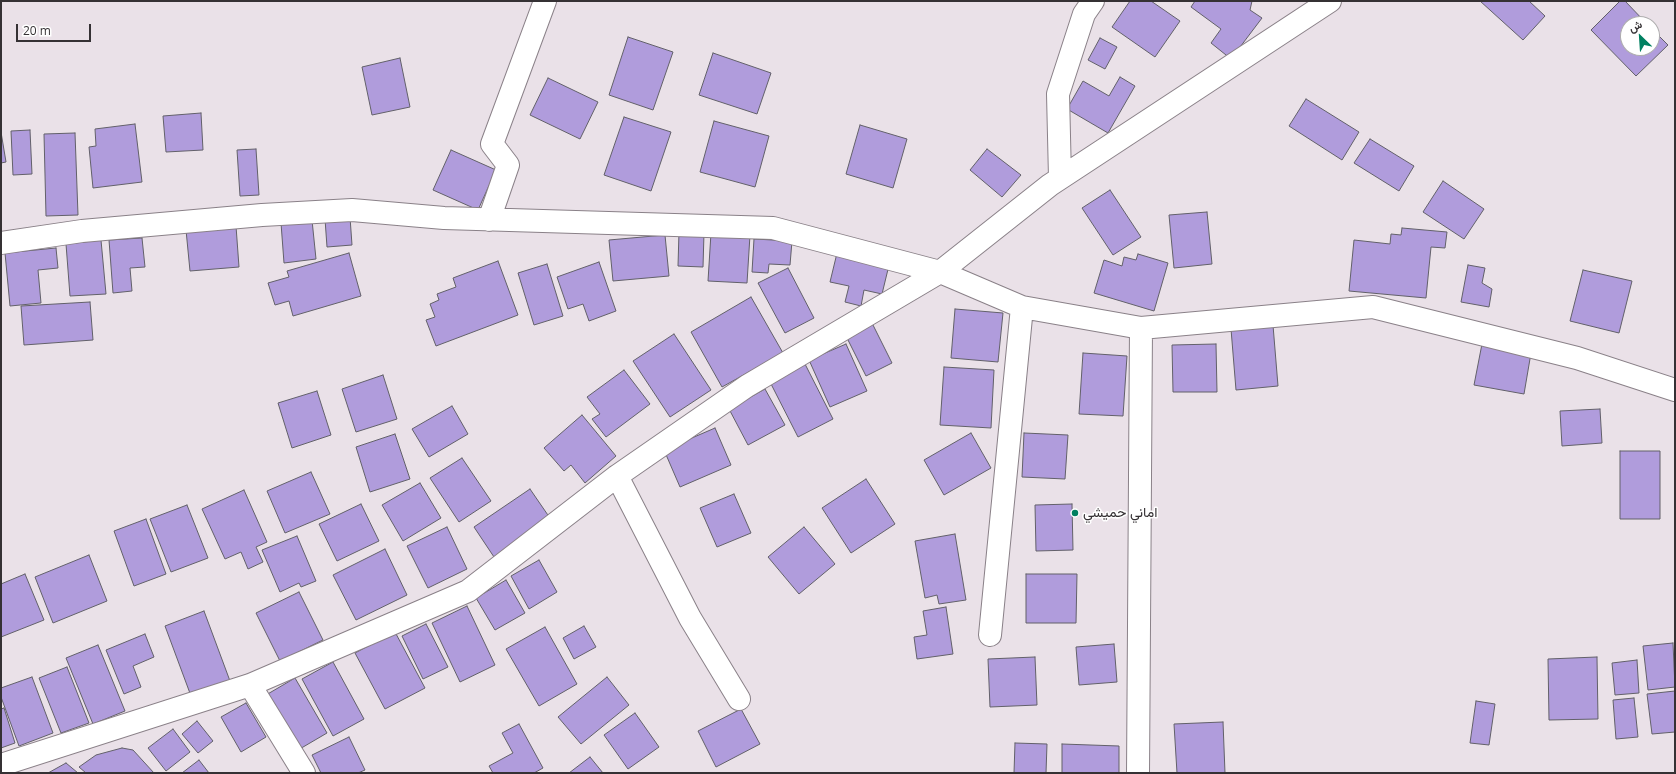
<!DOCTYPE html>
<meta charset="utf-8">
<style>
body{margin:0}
#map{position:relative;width:1676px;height:774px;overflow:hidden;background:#eae1e8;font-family:"Open Sans",Vazirmatn,sans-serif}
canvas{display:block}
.frame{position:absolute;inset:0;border:2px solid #353134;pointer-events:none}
.north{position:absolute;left:1620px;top:16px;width:40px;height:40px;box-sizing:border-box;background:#fff;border:1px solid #aeadae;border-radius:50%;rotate:335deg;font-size:11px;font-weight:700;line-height:16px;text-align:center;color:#353134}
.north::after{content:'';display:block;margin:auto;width:14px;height:18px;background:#008061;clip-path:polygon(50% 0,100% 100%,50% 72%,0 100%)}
.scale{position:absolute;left:16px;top:24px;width:75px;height:18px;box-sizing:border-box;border:2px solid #353134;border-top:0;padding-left:5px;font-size:12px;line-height:14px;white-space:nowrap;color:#353134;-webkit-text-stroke:3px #fff;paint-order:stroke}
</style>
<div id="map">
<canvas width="1676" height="774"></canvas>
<div class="frame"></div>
<div class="north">ش</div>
<div class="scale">20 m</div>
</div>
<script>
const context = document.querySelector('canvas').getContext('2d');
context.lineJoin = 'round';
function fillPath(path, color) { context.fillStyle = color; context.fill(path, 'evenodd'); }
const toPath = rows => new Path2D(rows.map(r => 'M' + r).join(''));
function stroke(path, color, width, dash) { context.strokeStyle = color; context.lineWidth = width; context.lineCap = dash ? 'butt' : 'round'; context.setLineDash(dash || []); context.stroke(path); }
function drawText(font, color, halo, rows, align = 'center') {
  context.font = font + ' "Open Sans",Vazirmatn,sans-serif'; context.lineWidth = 3; context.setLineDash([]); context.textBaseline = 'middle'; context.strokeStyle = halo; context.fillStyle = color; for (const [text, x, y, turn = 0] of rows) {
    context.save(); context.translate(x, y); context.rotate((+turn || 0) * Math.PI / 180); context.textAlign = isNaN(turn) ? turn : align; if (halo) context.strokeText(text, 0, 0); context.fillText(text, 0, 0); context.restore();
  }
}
const building = toPath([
 [1130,1,1151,1,1180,21,1155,57,1112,27,1130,1],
 [1195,1,1252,1,1250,10,1262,18,1231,59,1211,43,1221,29,1191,7,1195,1],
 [1480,1,1529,1,1545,16,1523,40,1480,1],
 [1620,1,1625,1,1647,24,1628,24,1628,48,1652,48,1652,29,1668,45,1636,76,1591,30,1620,1],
 [628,37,673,52,653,110,609,95,628,37],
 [1100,38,1117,47,1105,69,1088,60,1100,38],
 [713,53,771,73,757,114,699,95,713,53],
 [400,58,410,107,372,115,362,67,400,58],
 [1120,77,1135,86,1108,133,1067,109,1083,81,1109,96,1120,77],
 [548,78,598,102,580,139,530,115,548,78],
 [1306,99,1359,132,1342,160,1289,126,1306,99],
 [201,113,203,150,166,152,163,116,201,113],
 [624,117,671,132,651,191,604,175,624,117],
 [714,121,769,136,755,187,700,172,714,121],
 [135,124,142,182,93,188,89,147,96,146,95,129,135,124],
 [860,125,907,139,893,188,846,174,860,125],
 [30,130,32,174,13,175,11,131,30,130],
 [1,132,6,162,1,163,1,132],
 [75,133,78,215,46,216,44,134,75,133],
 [1370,139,1414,166,1399,191,1354,163,1370,139],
 [256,149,259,195,240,196,237,150,256,149],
 [987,149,1021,175,1002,197,970,170,987,149],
 [451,150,496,170,478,210,433,190,451,150],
 [1443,181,1484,209,1464,239,1423,212,1443,181],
 [1110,190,1141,237,1113,255,1082,208,1110,190],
 [1207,212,1212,264,1174,268,1169,215,1207,212],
 [350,217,352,245,327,247,325,219,350,217],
 [312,220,316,259,284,263,281,223,312,220],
 [236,226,239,267,190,271,186,230,236,226],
 [1402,228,1447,232,1445,248,1431,247,1426,298,1349,291,1354,240,1390,244,1391,234,1401,235,1402,228],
 [679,232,704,233,703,267,678,266,679,232],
 [711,233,750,235,747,283,708,281,711,233],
 [665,235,669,276,613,281,609,240,665,235],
 [142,238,145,267,130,268,132,291,113,293,109,240,142,238],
 [754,239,792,241,790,265,769,264,768,273,752,272,754,239],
 [101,240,106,294,70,296,66,244,101,240],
 [56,248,58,268,38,270,41,303,10,306,5,253,56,248],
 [838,249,890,261,882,294,864,290,861,306,845,302,849,286,830,282,838,249],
 [349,253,361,296,293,316,289,301,275,305,268,283,289,277,287,271,349,253],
 [1138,254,1168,263,1154,311,1094,293,1104,260,1122,266,1124,257,1136,260,1138,254],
 [498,261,518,315,436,346,426,320,435,317,430,304,439,300,437,294,456,287,453,278,498,261],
 [599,262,616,311,589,321,583,304,568,309,557,277,599,262],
 [547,264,563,316,534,325,518,273,547,264],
 [1468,265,1485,268,1482,283,1492,289,1489,307,1461,302,1468,265],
 [788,268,814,318,785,333,758,283,788,268],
 [1583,270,1632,281,1619,333,1570,321,1583,270],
 [751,297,783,353,722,387,691,332,751,297],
 [90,302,93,340,24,345,21,306,90,302],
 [955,309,1003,313,998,362,951,358,955,309],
 [872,323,892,363,866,376,846,336,872,323],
 [1273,325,1278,386,1236,390,1231,329,1273,325],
 [674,334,711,390,670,417,633,361,674,334],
 [846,344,867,391,830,407,809,360,846,344],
 [1216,344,1217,392,1173,392,1172,345,1216,344],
 [1482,344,1531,353,1524,394,1474,385,1482,344],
 [1083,353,1127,356,1123,416,1079,414,1083,353],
 [805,364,833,419,798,437,770,382,805,364],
 [944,367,994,370,991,428,940,425,944,367],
 [624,370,650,404,606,437,592,419,600,414,587,397,624,370],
 [383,375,397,419,356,432,342,389,383,375],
 [765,389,785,425,748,445,729,409,765,389],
 [317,391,331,435,292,448,278,403,317,391],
 [452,406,468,434,429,457,412,429,452,406],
 [1600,409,1602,443,1562,446,1560,411,1600,409],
 [582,415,616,456,585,483,571,465,564,471,544,448,582,415],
 [715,428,731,465,680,487,664,450,715,428],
 [971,433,991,468,944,495,924,460,971,433],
 [1024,433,1068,435,1065,479,1022,477,1024,433],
 [395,434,410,479,370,492,356,447,395,434],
 [1620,451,1660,451,1660,519,1620,519,1620,451],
 [462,458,491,501,459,522,430,478,462,458],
 [311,472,330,514,285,533,267,491,311,472],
 [866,479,895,524,851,553,822,508,866,479],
 [420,483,441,518,403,541,382,505,420,483],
 [530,489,552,521,496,560,474,527,530,489],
 [244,490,267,542,256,547,263,562,248,569,241,552,225,559,202,509,244,490],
 [734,494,751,533,717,547,700,508,734,494],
 [361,504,379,541,337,561,319,524,361,504],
 [1072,504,1073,550,1036,551,1035,505,1072,504],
 [187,505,208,558,171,572,150,519,187,505],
 [146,519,166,574,134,586,114,531,146,519],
 [447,527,467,569,428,588,407,546,447,527],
 [804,527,835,564,799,594,768,557,804,527],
 [955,534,966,600,939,604,937,595,925,598,915,541,955,534],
 [297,536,316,581,301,587,299,583,280,592,262,550,297,536],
 [385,549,407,595,356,620,333,575,385,549],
 [89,555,107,601,53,623,35,577,89,555],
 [539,560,557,592,529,609,511,576,539,560],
 [25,574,44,620,1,637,1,584,25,574],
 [1026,574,1077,574,1076,623,1026,623,1026,574],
 [506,580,525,613,495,630,476,598,506,580],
 [299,592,323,640,280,661,256,613,299,592],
 [467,606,495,665,460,682,432,623,467,606],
 [946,607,953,654,917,659,914,637,927,635,923,611,946,607],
 [204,611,230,681,191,696,165,626,204,611],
 [426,624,448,667,423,679,402,636,426,624],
 [584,626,596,647,574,659,563,638,584,626],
 [545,627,577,684,539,706,506,649,545,627],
 [395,632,425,688,385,709,355,653,395,632],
 [145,634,154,657,133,666,141,687,124,694,106,650,145,634],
 [1673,643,1675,687,1648,690,1643,646,1673,643],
 [1114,644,1117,682,1079,685,1076,647,1114,644],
 [98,645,125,711,93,724,66,658,98,645],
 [1035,657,1037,705,990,707,988,659,1035,657],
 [1597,657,1598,719,1549,720,1548,659,1597,657],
 [1637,660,1639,693,1615,695,1612,663,1637,660],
 [333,662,364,719,333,736,302,679,333,662],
 [67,667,89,723,61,733,39,678,67,667],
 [32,677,53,733,19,746,1,697,1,688,32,677],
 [607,677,629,705,581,744,558,717,607,677],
 [295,678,327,733,298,750,266,695,295,678],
 [1675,691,1675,732,1652,734,1647,694,1675,691],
 [1634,698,1638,737,1616,739,1613,700,1634,698],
 [1476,701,1495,704,1489,745,1470,743,1476,701],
 [246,703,266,737,241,752,221,717,246,703],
 [4,708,15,743,1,748,1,709,4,708],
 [741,709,760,744,716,767,698,731,741,709],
 [635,713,659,747,628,769,604,735,635,713],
 [197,721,213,741,198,753,182,734,197,721],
 [1223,722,1225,773,1177,773,1174,724,1223,722],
 [519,724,543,768,534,773,493,773,489,766,513,753,502,733,519,724],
 [173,729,190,752,166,771,148,748,173,729],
 [349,737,365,770,358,773,321,773,312,755,349,737],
 [1015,743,1047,744,1046,773,1014,773,1015,743],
 [1062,744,1119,746,1119,773,1062,773,1062,744],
 [122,748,133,750,154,773,86,773,79,767,96,755,122,748],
 [590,757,603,773,569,773,590,757],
 [199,760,209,773,182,773,199,760],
 [66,763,78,773,48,773,66,763]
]);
fillPath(building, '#b09cdc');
stroke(building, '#626069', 1);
const minor = toPath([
 [1060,178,1058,94,1084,14,1093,1],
 [489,220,508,165,492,144,545,1],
 [1,243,82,231,262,215,352,210,444,218,773,228,940,272,1022,307,1141,328,1373,307,1577,358,1675,390],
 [617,476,690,618,739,699],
 [990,635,1022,307],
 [250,685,304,773],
 [1,765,250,685,468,591,617,476,747,386,940,272,1050,185,1330,1],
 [1138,773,1141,328]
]);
stroke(minor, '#8a8188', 24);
stroke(minor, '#fff', 22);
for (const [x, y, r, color] of [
 [1075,513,4,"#008061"]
]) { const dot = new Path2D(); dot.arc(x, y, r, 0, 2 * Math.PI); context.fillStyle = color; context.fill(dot); stroke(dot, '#fff', 1.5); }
drawText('14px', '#353134', '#fff', [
 ["اماني حميشي",1083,513]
], 'left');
</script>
